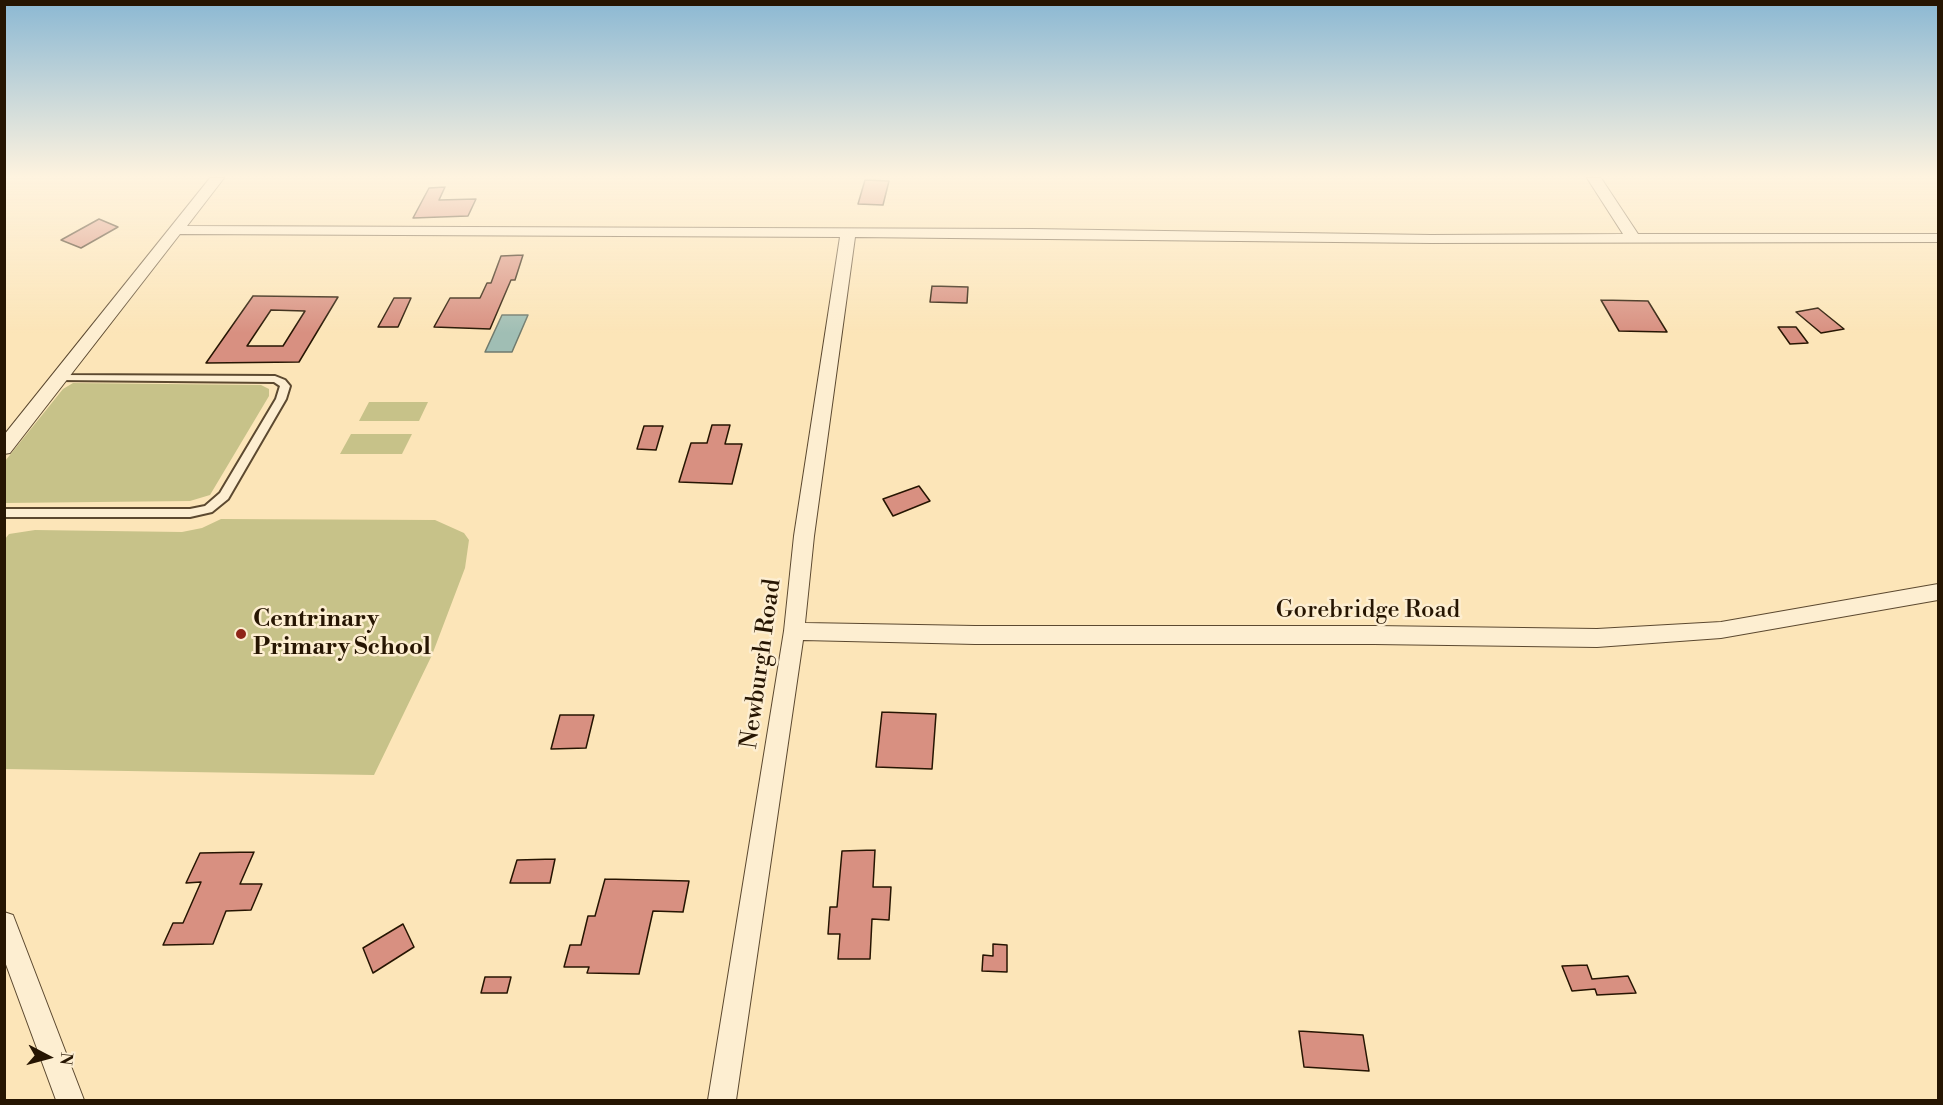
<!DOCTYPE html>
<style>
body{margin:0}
#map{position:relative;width:1943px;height:1105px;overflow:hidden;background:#fce5b8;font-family:"Libre Bodoni",serif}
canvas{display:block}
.frame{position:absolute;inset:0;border:6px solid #261502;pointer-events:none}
.north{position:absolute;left:18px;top:1027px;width:60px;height:60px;-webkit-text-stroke:4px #fdeed1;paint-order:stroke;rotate:96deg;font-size:16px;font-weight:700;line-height:24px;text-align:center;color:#261502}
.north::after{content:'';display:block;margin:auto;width:21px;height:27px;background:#261502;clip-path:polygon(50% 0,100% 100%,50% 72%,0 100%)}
</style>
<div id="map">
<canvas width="1943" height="1105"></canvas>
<div class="frame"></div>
<div class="north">N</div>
</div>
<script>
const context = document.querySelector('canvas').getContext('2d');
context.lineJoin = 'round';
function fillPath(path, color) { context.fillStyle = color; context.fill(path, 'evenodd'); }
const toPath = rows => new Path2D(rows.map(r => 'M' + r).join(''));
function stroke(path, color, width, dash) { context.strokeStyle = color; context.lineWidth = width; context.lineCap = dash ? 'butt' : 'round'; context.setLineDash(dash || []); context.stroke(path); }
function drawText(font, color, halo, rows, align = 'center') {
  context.font = font + ' "Libre Bodoni",serif'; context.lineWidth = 5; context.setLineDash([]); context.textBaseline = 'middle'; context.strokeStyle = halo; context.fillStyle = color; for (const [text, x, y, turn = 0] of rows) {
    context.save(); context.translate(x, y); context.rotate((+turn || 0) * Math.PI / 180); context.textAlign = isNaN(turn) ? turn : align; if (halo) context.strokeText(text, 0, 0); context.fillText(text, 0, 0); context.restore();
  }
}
fillPath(toPath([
 [73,383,261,385,269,389,269,396,210,495,190,501,5,503,5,461,63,389],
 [369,402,428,402,419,421,359,421],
 [351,434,412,434,402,454,340,454],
 [221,519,435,520,464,533,469,540,465,568,432,655,374,775,5,769,5,539,9,534,35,530,182,532,202,528]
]), '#c7c289');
const water = toPath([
 [502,315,528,315,512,352,485,352,502,315]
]);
fillPath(water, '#a0beb4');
stroke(water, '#6f7a6d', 1.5);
const building = toPath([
 [865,180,889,181,883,205,858,204,865,180],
 [445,187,439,200,476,199,468,216,413,218,429,188,445,187],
 [99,219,118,227,81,248,61,240,99,219],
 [523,255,515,280,511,280,490,329,434,327,450,298,480,298,487,283,491,283,501,256,523,255],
 [932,286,968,287,967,303,930,302,932,286],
 [253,296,255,296,338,297,299,362,206,363,253,296],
 [271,310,305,311,283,346,247,346,271,310],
 [394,298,411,298,398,327,378,327,394,298],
 [1601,300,1648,301,1667,332,1619,331,1601,300],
 [1818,308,1844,329,1821,333,1796,312,1818,308],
 [1778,327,1796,327,1808,343,1790,344,1778,327],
 [712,425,730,425,725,444,742,444,732,484,679,482,691,443,707,443,712,425],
 [644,426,663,426,656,450,637,449,644,426],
 [919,486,930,501,893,516,883,499,919,486],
 [882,712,936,714,932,769,876,767,882,712],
 [560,715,594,715,586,748,551,749,560,715],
 [875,850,873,887,891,887,889,920,872,919,870,959,838,959,840,934,828,934,830,907,837,907,842,851,875,850],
 [254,852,240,884,262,884,251,910,226,911,213,944,163,945,173,923,183,923,201,882,186,883,200,853,254,852],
 [555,859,550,883,510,883,517,860,555,859],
 [605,879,689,881,683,912,653,911,639,974,587,973,589,967,564,967,570,945,581,945,588,916,595,916,605,879],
 [403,924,414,947,373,973,363,948,403,924],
 [993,944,1007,945,1007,972,982,971,983,955,993,956,993,944],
 [1587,965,1592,979,1628,976,1636,993,1597,995,1595,989,1572,991,1562,966,1587,965],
 [485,977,511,977,507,993,481,993,485,977],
 [1299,1031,1363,1035,1369,1071,1304,1067,1299,1031]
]);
fillPath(building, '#d89081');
stroke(building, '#261502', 1.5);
const service = toPath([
 [61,375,275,376,285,380,290,386,286,399,228,499,212,512,190,517,4,517,4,509,190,509,205,506,220,493,276,399,280,386,274,382,58,380,56,378,58,376,61,375]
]);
const minor = toPath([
 [210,178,224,178,187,226,1032,229,1431,235,1623,234,1587,178,1601,178,1638,234,1938,234,1938,242,1431,243,855,237,814,536,805,623,975,626,1374,626,1597,629,1721,622,1938,584,1938,600,1721,638,1597,647,1374,644,975,644,803,640,736,1100,708,1100,784,631,794,536,840,237,180,234,10,453,4,454,4,435,210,178],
 [4,912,13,915,84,1100,56,1100,4,959,4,912]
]);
stroke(service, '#5c4930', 4);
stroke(minor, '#5c4930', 2);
fillPath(service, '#fdeed1');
fillPath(minor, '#fdeed1');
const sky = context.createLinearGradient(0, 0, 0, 333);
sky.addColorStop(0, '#8bb8d3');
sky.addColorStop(0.53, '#fef3df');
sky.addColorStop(1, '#fef3df00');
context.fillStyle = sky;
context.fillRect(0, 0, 1943, 333);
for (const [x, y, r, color] of [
 [241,634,6,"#8f2418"]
]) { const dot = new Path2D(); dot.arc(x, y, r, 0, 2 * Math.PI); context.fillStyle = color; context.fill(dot); stroke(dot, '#fdeed1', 2); }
drawText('24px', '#261502', '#fdeed1', [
 ["Gorebridge Road",1368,611],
 ["Newburgh Road",762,664,-82]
]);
drawText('bold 24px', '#261502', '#fdeed1', [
 ["Centrinary",253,620],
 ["Primary School",253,648]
], 'left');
</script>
